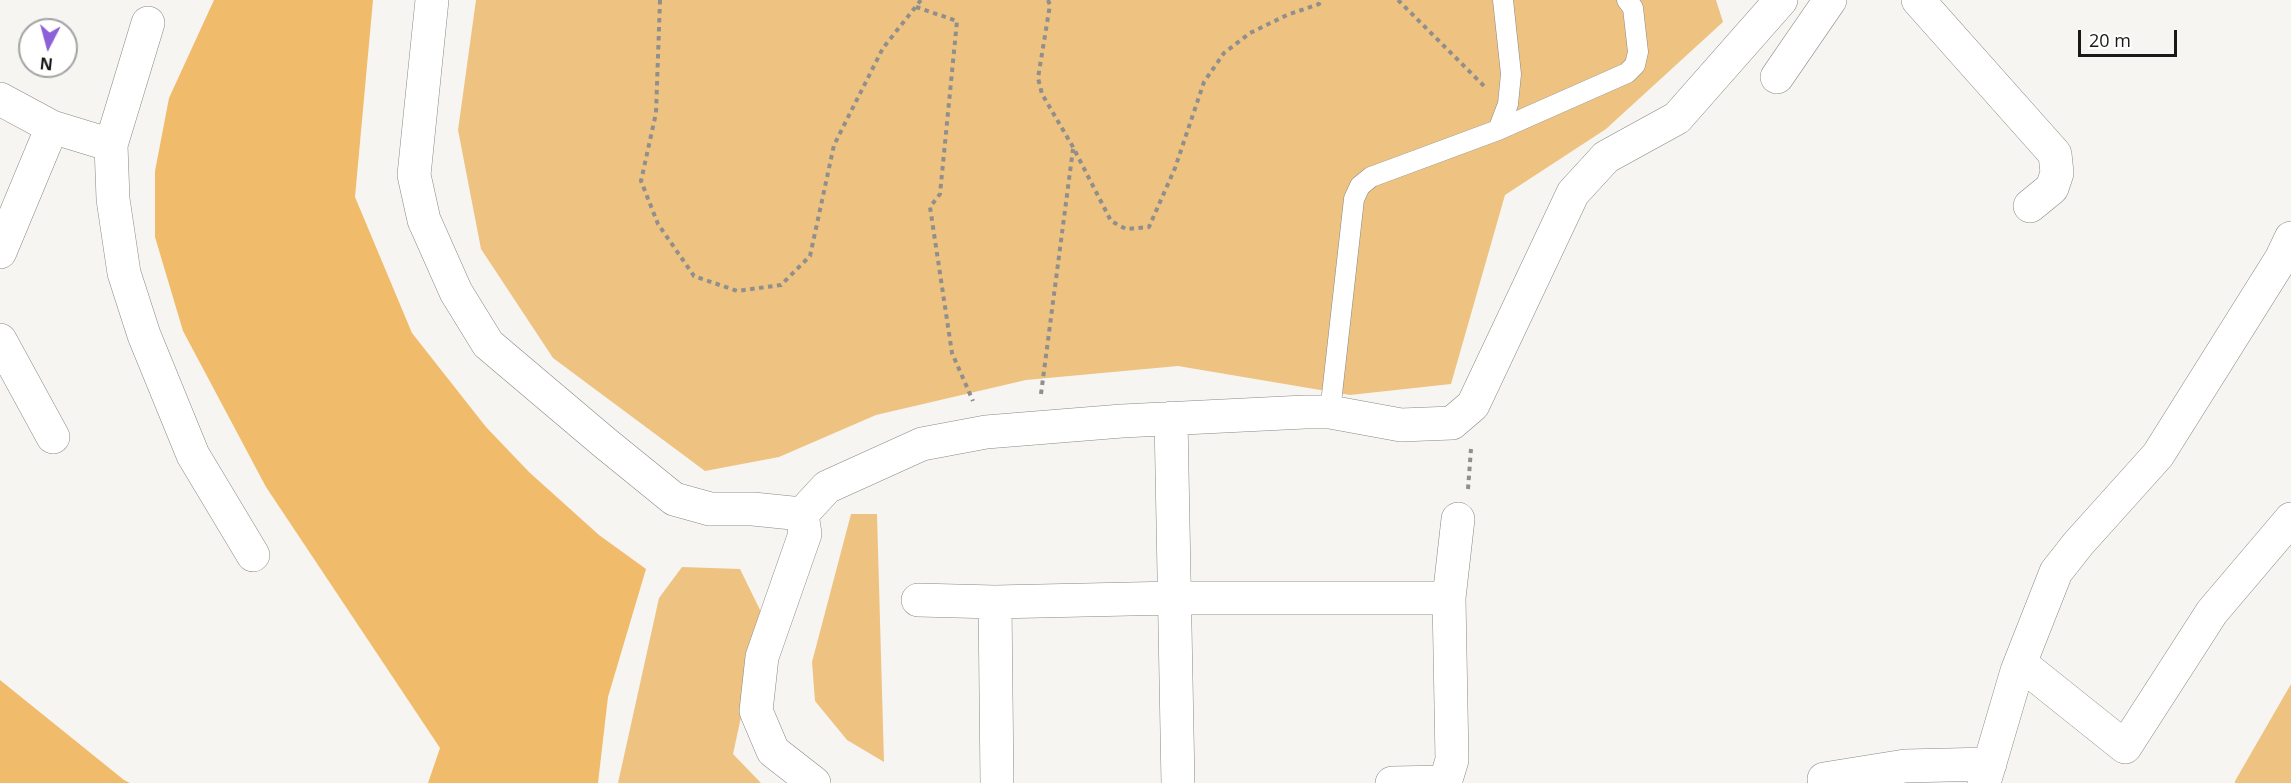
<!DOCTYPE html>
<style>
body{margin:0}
#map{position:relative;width:2291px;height:783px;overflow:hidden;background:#f7f5f1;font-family:"Open Sans",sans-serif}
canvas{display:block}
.north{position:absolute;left:18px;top:18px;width:60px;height:60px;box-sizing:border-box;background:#fff;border:2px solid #a3a3a3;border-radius:50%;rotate:186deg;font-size:16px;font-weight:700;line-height:24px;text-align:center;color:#1a1918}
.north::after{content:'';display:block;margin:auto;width:21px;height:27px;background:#8d5fd9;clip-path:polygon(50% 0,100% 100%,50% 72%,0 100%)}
.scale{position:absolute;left:2078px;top:30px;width:99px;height:27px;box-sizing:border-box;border:3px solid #1a1918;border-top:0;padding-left:8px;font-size:18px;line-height:21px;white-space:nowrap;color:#1a1918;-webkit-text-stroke:4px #fff;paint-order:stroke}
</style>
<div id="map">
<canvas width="2291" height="783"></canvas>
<div class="north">N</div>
<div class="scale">20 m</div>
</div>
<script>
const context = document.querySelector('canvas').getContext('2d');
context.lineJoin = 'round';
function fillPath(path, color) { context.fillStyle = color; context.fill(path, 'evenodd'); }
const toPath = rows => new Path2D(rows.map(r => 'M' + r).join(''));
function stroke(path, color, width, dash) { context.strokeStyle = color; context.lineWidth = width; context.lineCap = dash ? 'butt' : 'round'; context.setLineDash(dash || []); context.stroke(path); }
fillPath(toPath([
 [476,0,1716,0,1723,22,1606,129,1505,195,1451,384,1350,395,1178,366,1026,380,876,415,779,457,705,471,553,358,481,249,458,130],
 [851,514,877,514,884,762,847,740,815,701,812,662],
 [682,567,740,569,763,616,733,754,761,783,618,783,659,598],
 [2291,684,2291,783,2235,783,2235,781]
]), '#eec382');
fillPath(toPath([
 [214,0,373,0,355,197,412,333,486,427,529,472,599,535,646,569,608,697,598,783,428,783,440,748,266,487,183,331,155,237,155,171,169,98],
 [0,680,124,780,130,783,0,783]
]), '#f0bc6b');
const lane = toPath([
 [1498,130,1508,104,1511,74,1503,0],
 [1330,412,1354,199,1360,186,1371,177,1498,130,1627,73,1635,65,1638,52,1633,8,1627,0]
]);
const street = toPath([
 [432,0,414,175,424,220,456,292,488,344,605,443,674,499,710,509,753,509,802,514],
 [1918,0,2055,154,2057,173,2052,188,2030,206],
 [148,23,111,145,113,199,124,273,144,335,193,455,253,555],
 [1777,77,1830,0],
 [0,99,52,127,111,145],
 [0,252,52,127],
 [0,340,53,437],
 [1171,418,1178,783],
 [802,514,827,487,922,444,986,432,1122,421,1305,412,1330,412,1401,425,1452,423,1473,405,1573,193,1606,157,1677,118,1781,0],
 [802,514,805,534,762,657,756,711,773,751,814,783],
 [918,600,995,602,1175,598,1449,598],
 [995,602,997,783],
 [2020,663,2125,747,2212,612,2291,519],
 [1824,779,1905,766,1990,764],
 [1392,783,1446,782],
 [1445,783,1452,760,1449,598,1458,519],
 [1984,783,2017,671,2056,572,2078,544,2158,455,2281,259,2291,238]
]);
stroke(lane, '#8a8885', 21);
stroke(street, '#8a8885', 34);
stroke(toPath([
 [660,0,656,113,641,181,658,224,694,276,737,291,781,285,810,256,834,145,883,48,921,0],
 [1048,0,1050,5,1038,78,1042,94,1073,147,1111,221,1126,229,1149,227,1175,168,1204,82,1224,53,1250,33,1287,15,1319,4,1321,0],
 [1398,0,1484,86],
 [916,7,957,21,940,194,930,207,952,353,973,401],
 [1041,394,1073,149],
 [1468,489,1471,449]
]), '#908f8c', 4, [4.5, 4.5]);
stroke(lane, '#fff', 20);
stroke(street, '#fff', 33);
</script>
